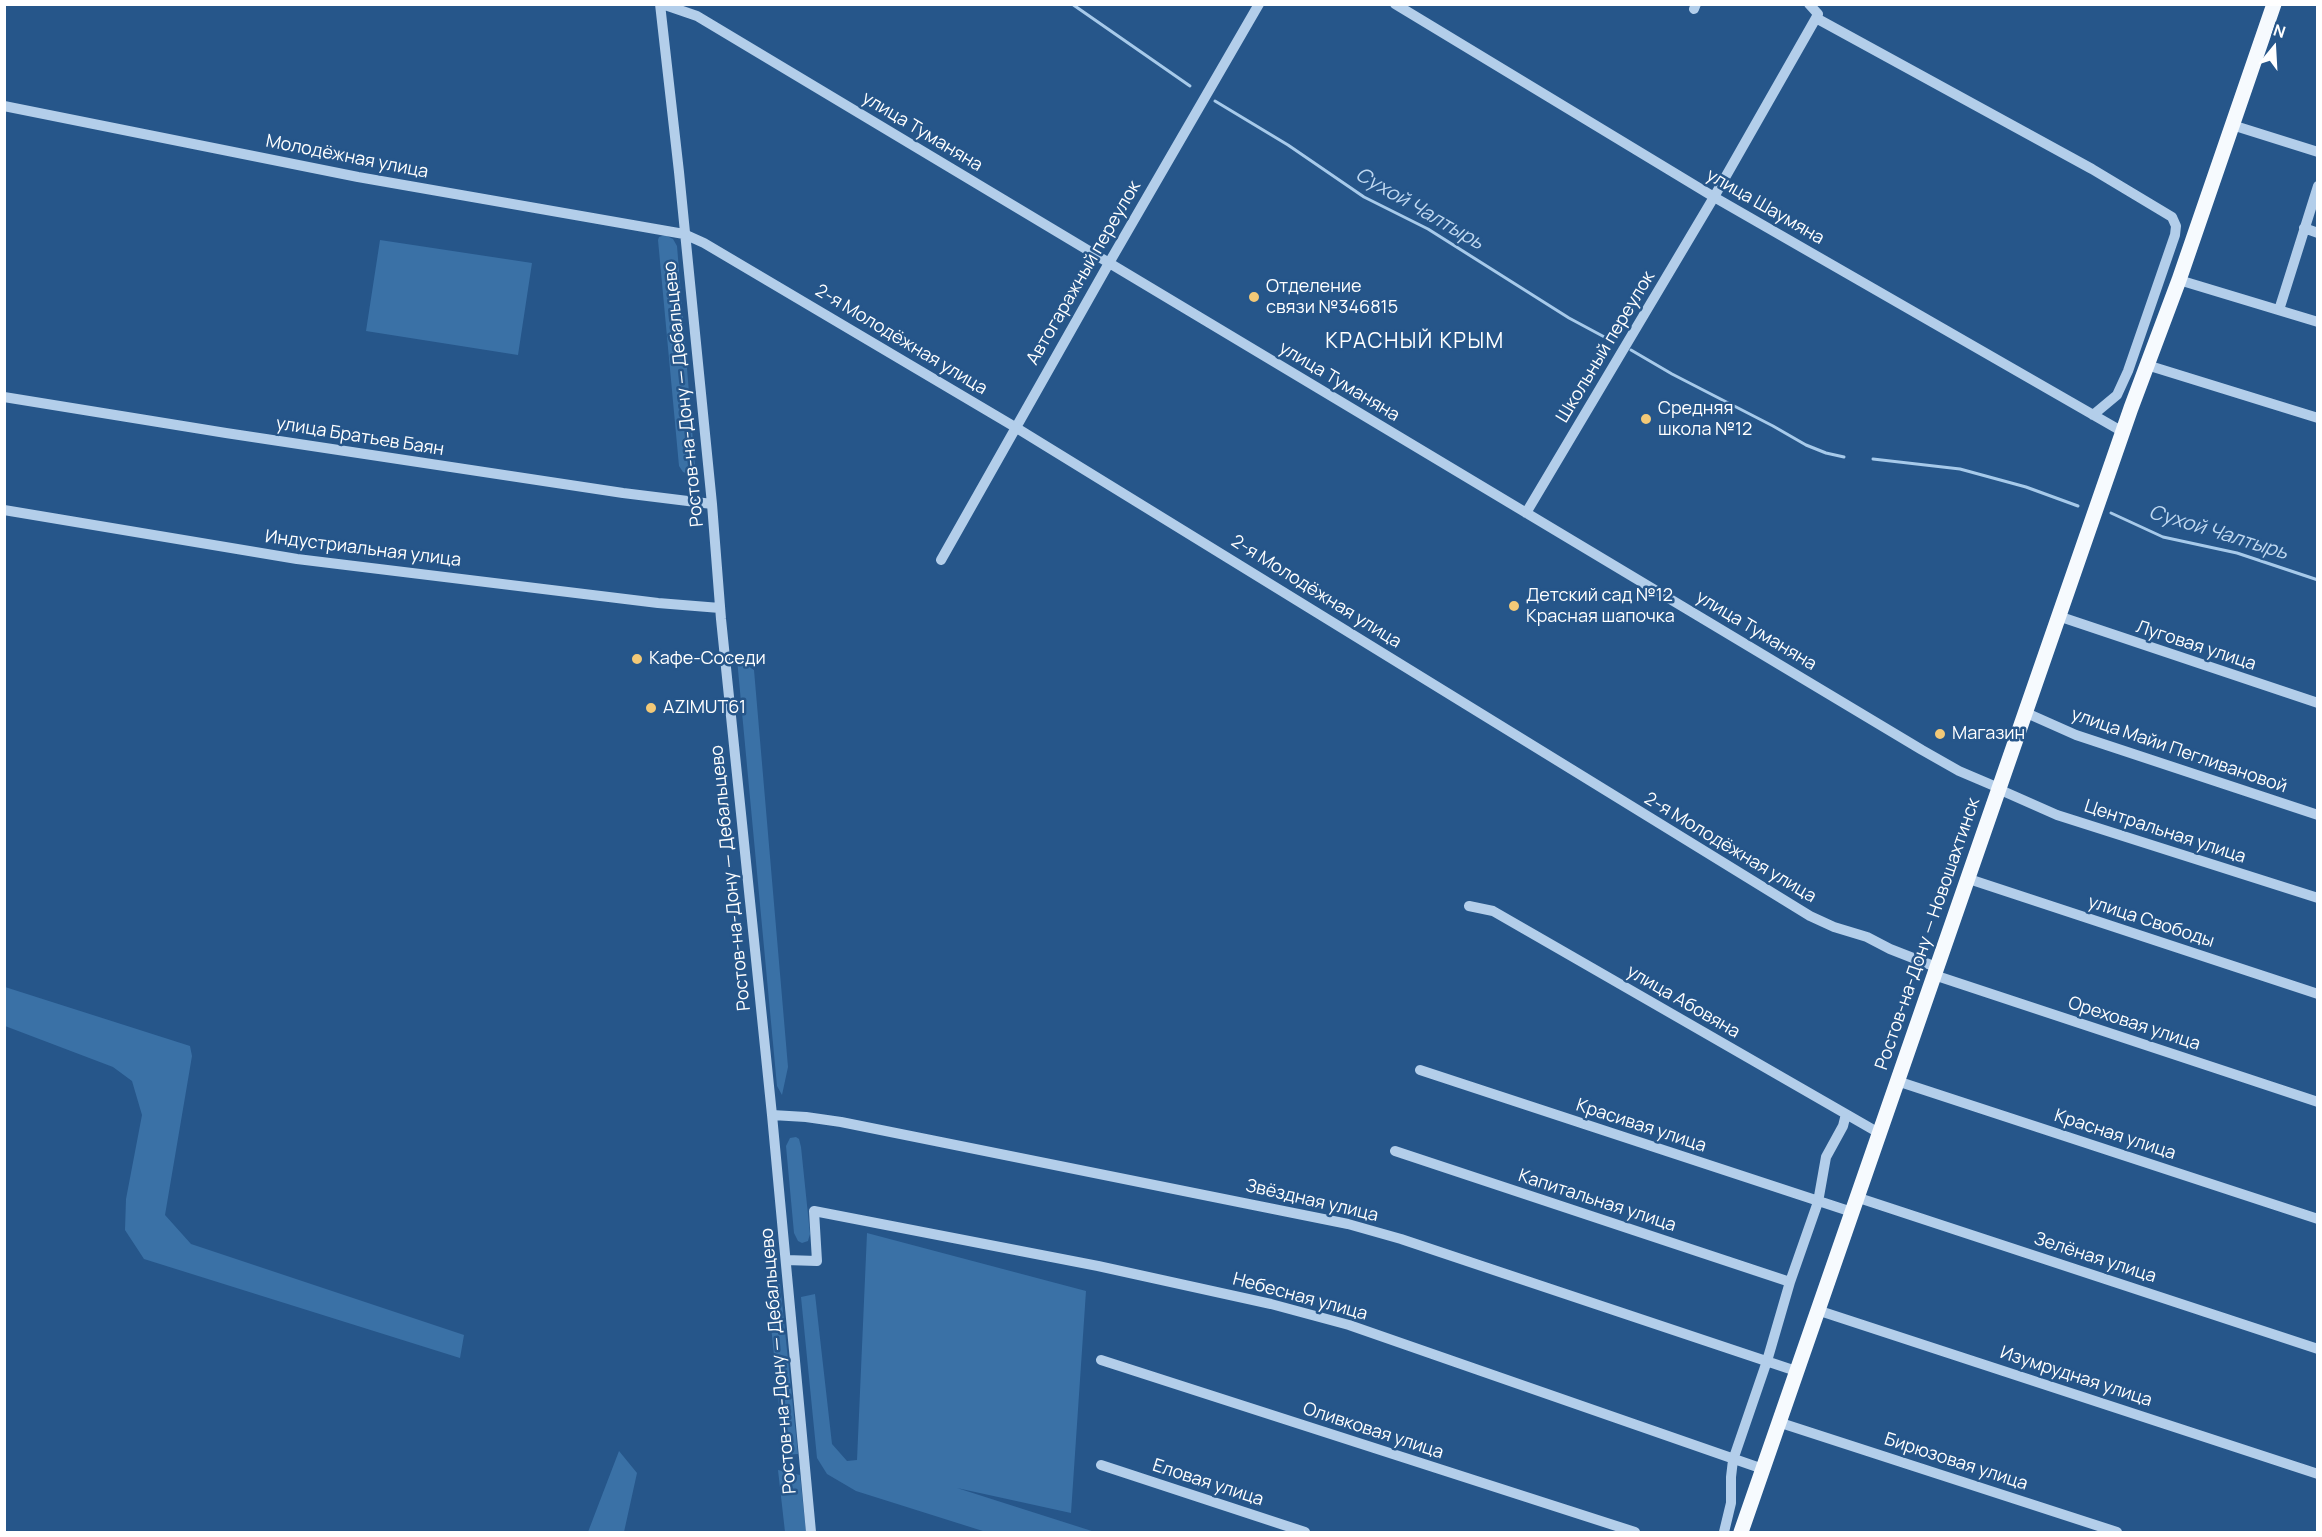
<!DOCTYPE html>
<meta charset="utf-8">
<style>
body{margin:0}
#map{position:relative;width:2322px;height:1537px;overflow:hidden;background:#26568a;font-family:Manrope,sans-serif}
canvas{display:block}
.frame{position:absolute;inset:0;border:6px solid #fff;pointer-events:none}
.north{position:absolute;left:2244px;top:18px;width:60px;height:60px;-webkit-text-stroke:4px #26568a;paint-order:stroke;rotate:18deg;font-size:16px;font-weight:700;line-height:24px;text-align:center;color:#fff}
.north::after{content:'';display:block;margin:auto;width:21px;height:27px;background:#fff;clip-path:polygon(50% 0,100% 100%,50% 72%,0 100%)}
</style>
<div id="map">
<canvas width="2322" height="1537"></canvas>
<div class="frame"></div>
<div class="north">N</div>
</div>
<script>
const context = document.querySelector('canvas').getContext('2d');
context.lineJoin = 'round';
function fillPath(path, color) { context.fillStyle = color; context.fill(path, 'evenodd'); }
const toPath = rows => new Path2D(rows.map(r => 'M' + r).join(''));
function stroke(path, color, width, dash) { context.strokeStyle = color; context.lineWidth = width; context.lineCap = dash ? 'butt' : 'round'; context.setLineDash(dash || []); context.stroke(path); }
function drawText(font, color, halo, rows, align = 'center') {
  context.font = font + ' Manrope,sans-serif'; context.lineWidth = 5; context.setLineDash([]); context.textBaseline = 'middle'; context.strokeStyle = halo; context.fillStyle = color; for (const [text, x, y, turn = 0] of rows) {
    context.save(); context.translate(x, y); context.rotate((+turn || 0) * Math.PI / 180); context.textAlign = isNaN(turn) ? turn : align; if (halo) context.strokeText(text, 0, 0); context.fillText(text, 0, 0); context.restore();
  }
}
fillPath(toPath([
 [665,235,673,239,677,246,695,466,693,472,689,474,683,472,679,466,658,240,659,237],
 [380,240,532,263,518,355,366,331],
 [737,659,754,670,788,1067,782,1095,777,1086],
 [5,987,190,1046,192,1056,165,1215,191,1244,464,1335,460,1358,144,1259,125,1230,126,1199,142,1115,132,1081,113,1067,5,1026],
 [796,1137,799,1139,801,1147,810,1234,808,1241,802,1243,798,1241,794,1233,786,1146,790,1138],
 [867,1233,1086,1291,1071,1513,957,1488,1095,1532,986,1532,856,1491,827,1474,817,1458,801,1297,815,1294,832,1444,847,1461,857,1460],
 [780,1284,798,1454,784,1455,767,1286],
 [619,1451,637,1473,624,1532,588,1532],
 [778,1470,800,1475,806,1532,785,1532]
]), '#3a71a6');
stroke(toPath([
 [1072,4,1190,86],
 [1215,101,1288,145,1364,197,1428,229,1569,318,1610,340],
 [1631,350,1672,374,1773,426,1806,445,1826,453,1844,457],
 [1873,459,1960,469,2026,487,2078,506],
 [2111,513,2163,537,2237,553,2318,580]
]), '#a7caea', 3);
stroke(toPath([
 [660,4,679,172,712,504,721,619,772,1115,811,1532],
 [662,4,697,16,1922,750,1959,771,1999,788],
 [1395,4,1714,197,2123,432],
 [1694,9,1696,4],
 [1816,18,2092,169,2172,217,2176,226,2175,235,2128,371,2117,395,2093,415],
 [4,106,358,177,684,234,704,243,1015,427,1810,916,1834,927,1867,937,1890,949,1936,967],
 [2232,125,2318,152],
 [2304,228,2318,233],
 [2179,280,2318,322],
 [2279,310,2318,186],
 [2150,366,2318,418],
 [4,397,226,433,623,493,712,504],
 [4,510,297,559,658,603,720,608],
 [1526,513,1714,197,1816,18,1818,14,1809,4],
 [941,560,1109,263,1259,4],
 [2064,618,2318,703],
 [2031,715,2076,735,2318,815],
 [2005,792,2057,815,2318,898],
 [1975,881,2318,994],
 [1469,906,1493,911,1879,1133],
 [1940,977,2318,1102],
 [1420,1070,1852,1212],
 [1903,1083,2318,1219],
 [772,1115,806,1117,841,1122,1348,1224,1401,1239,1796,1371],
 [1395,1151,1790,1282],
 [1862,1199,2318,1349],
 [786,1260,817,1261,814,1211,1098,1266,1271,1304,1349,1325,1763,1469],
 [1823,1312,2318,1474],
 [1101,1360,1635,1532],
 [1784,1424,2117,1532],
 [1101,1465,1305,1532],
 [1724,1532,1731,1503,1731,1477,1733,1460,1767,1361,1790,1282,1818,1202,1826,1157,1843,1126,1846,1114]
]), '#b3ceea', 10);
stroke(toPath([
 [1741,1532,2131,408,2179,280,2274,4]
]), '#f6fafe', 15);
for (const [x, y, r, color] of [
 [1254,297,6,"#f3c977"],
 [1646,419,6,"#f3c977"],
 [1514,606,6,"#f3c977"],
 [637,659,6,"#f3c977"],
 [651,708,6,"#f3c977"],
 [1940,734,6,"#f3c977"]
]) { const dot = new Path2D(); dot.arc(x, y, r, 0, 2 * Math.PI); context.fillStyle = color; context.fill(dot); stroke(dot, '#26568a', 2); }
drawText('18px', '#fff', '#26568a', [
 ["улица Туманяна",922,132,31],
 ["Молодёжная улица",347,157,11],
 ["улица Шаумяна",1765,207,30],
 ["Автогаражный переулок",1084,273,-60],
 ["2-я Молодёжная улица",901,340,31],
 ["Школьный переулок",1606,347,-59],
 ["улица Туманяна",1339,382,31],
 ["Ростов-на-Дону — Дебальцево",684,394,-96],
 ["улица Братьев Баян",360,437,9],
 ["Индустриальная улица",363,549,7],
 ["2-я Молодёжная улица",1316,592,32],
 ["улица Туманяна",1756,631,31],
 ["Луговая улица",2196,646,18],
 ["улица Майи Пегливановой",2179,751,19],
 ["Центральная улица",2165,832,18],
 ["2-я Молодёжная улица",1730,848,31],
 ["Ростов-на-Дону — Дебальцево",731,878,-96],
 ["улица Свободы",2151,922,18],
 ["Ростов-на-Дону — Новошахтинск",1928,934,-71],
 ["улица Абовяна",1683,1002,30],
 ["Ореховая улица",2134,1024,18],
 ["Красивая улица",1641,1126,18],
 ["Красная улица",2115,1135,18],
 ["Звёздная улица",1312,1201,13],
 ["Капитальная улица",1597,1201,18],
 ["Зелёная улица",2095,1258,18],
 ["Небесная улица",1300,1297,15],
 ["Ростов-на-Дону — Дебальцево",779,1361,-95],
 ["Изумрудная улица",2076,1377,18],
 ["Оливковая улица",1373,1431,18],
 ["Бирюзовая улица",1956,1462,18],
 ["Еловая улица",1208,1483,18]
]);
drawText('18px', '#fff', '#26568a', [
 ["Отделение",1266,287],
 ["связи №346815",1266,308],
 ["Средняя",1658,409],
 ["школа №12",1658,430],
 ["Детский сад №12",1526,596],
 ["Красная шапочка",1526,617],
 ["Кафе-Соседи",649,659],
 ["AZIMUT61",663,708],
 ["Магазин",1952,734]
], 'left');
drawText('italic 20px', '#bfd8f1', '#26568a', [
 ["Сухой Чалтырь",1419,209,30],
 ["Сухой Чалтырь",2218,533,17]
]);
context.letterSpacing = '1.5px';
drawText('21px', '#fff', '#26568a', [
 ["КРАСНЫЙ КРЫМ",1415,342]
]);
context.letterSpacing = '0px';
</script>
